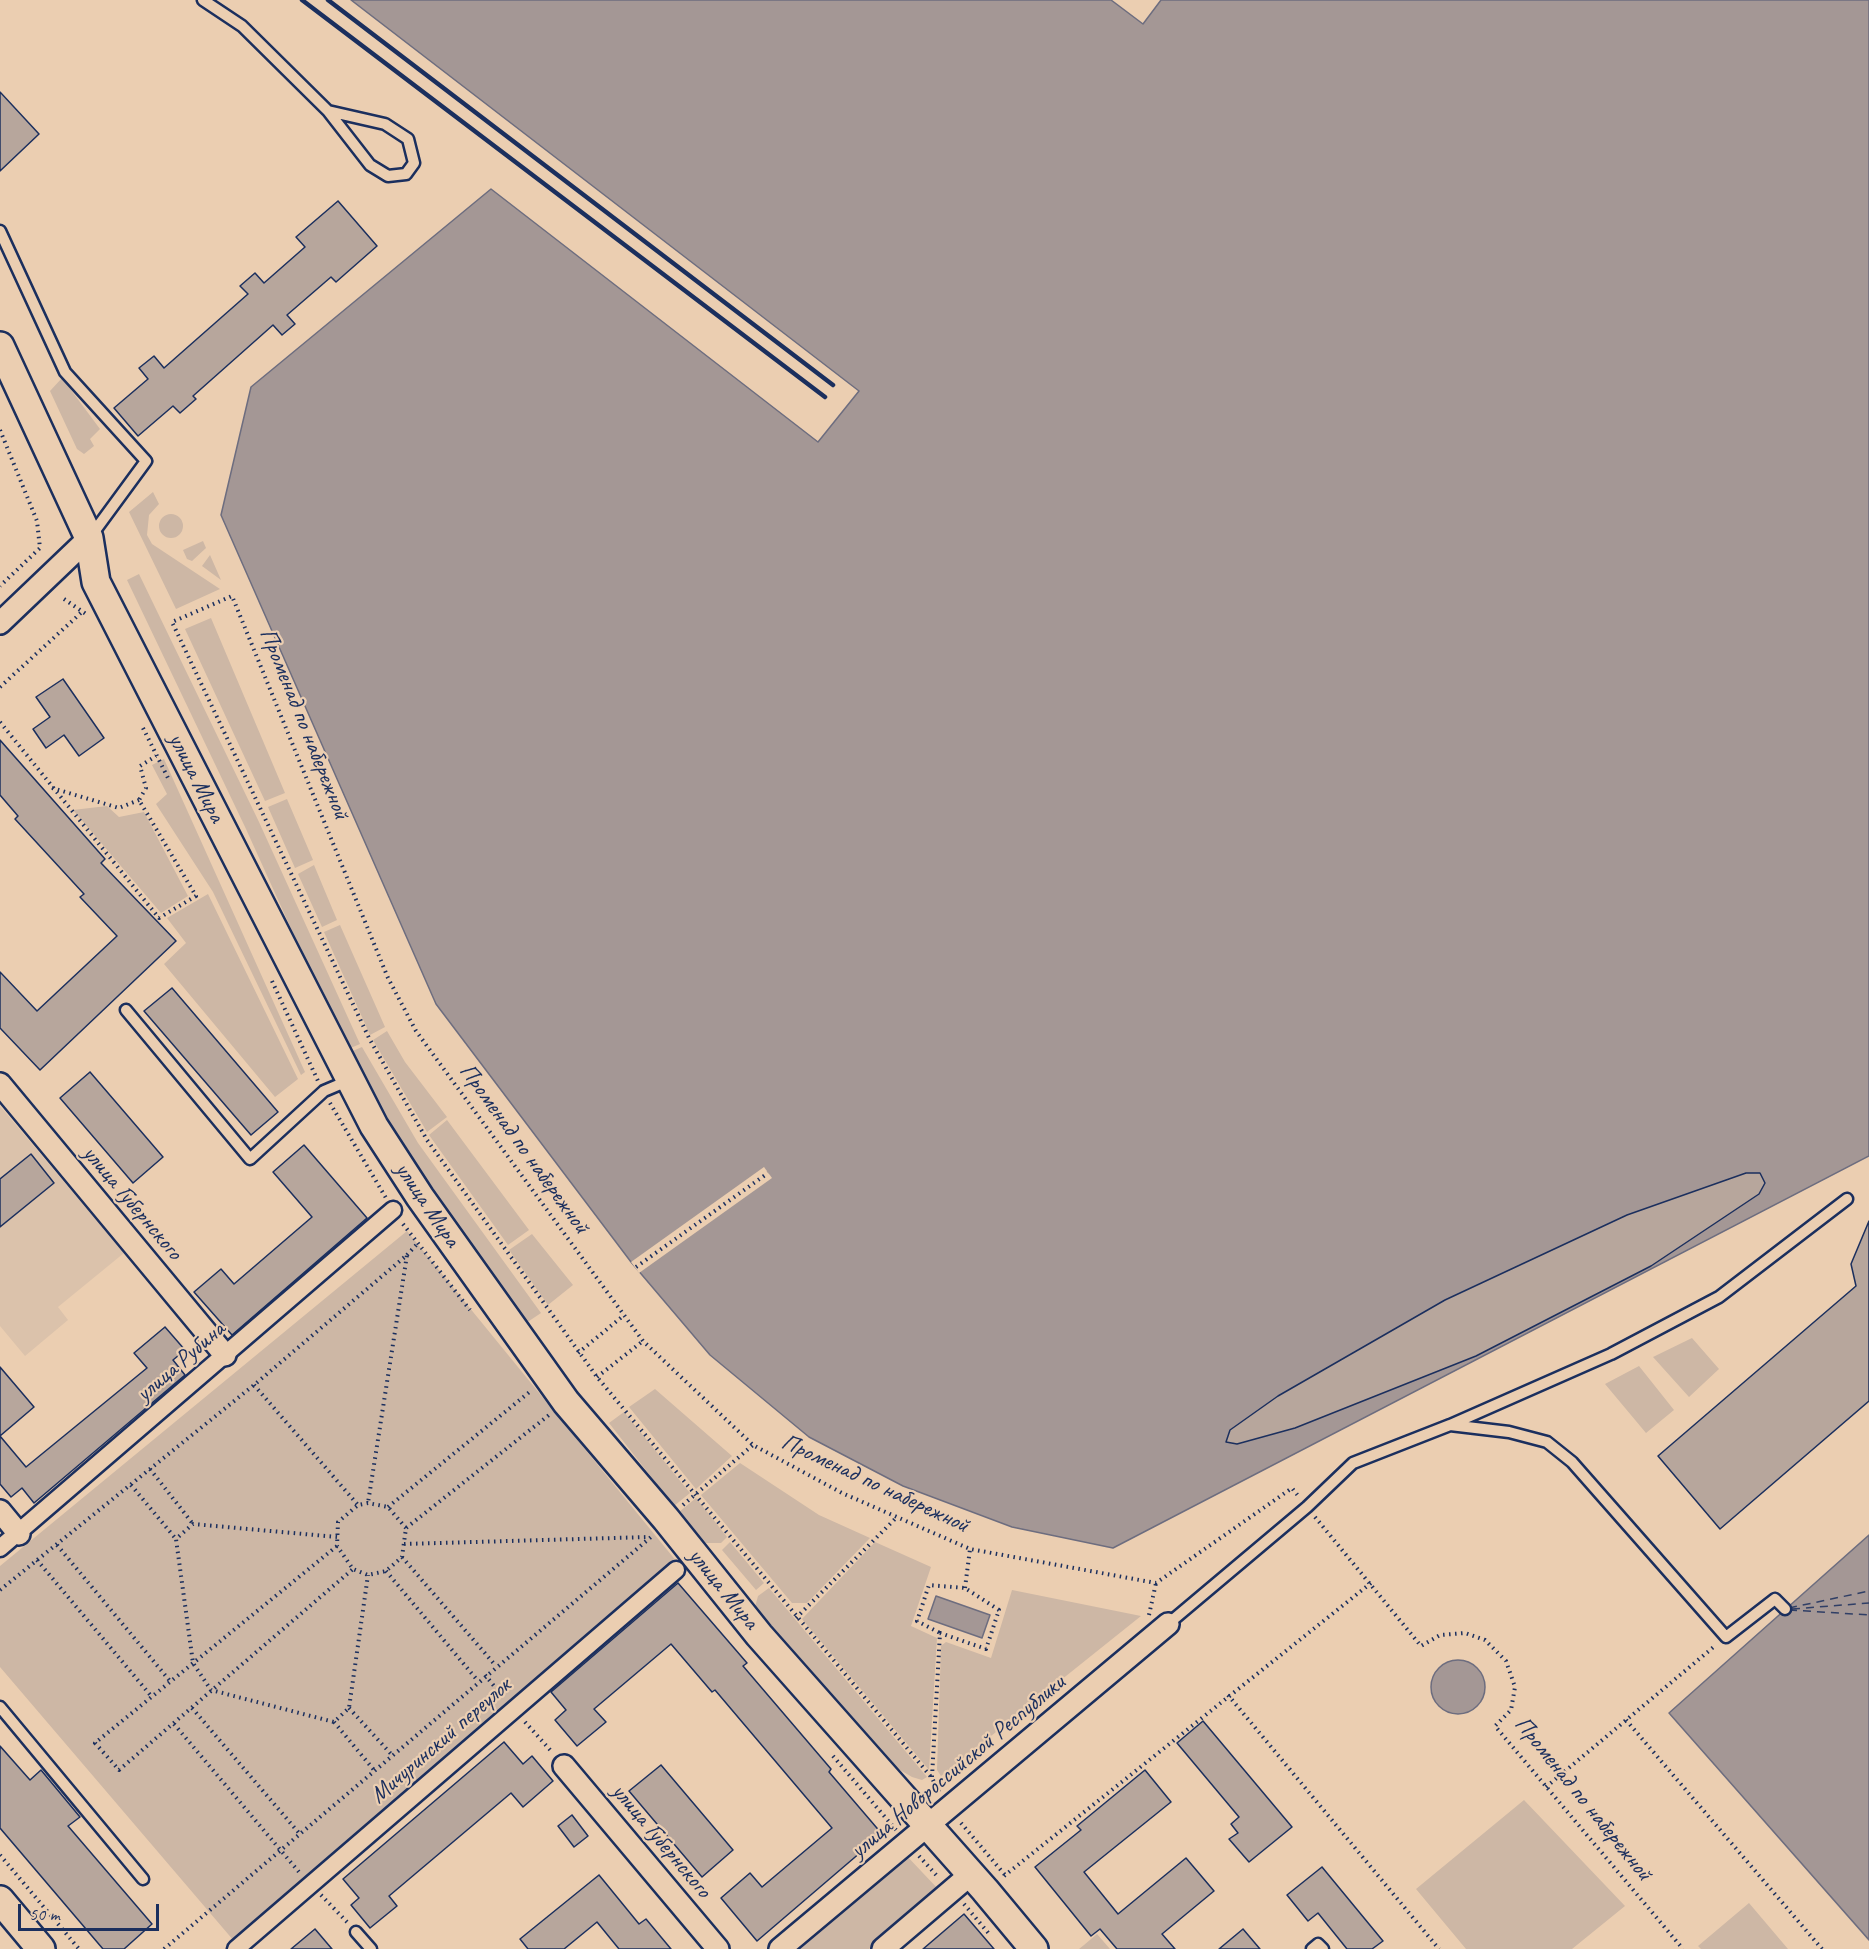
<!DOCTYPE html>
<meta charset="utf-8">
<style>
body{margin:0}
#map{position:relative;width:1869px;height:1949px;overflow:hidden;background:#ebceb1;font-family:Caveat,sans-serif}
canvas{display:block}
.scale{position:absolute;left:18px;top:1904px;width:141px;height:27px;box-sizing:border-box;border:3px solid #1b2f5e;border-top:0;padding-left:8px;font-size:18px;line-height:21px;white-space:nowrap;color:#1b2f5e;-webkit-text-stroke:4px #ebceb1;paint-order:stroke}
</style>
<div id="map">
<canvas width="1869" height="1949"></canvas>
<div class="scale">50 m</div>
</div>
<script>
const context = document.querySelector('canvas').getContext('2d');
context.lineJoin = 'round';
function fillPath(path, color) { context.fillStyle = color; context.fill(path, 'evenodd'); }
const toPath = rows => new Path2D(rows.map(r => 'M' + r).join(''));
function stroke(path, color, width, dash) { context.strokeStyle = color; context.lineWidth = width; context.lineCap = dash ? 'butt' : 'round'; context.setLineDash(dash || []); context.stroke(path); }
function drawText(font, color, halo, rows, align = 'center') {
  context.font = font + ' Caveat,sans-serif'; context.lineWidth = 4.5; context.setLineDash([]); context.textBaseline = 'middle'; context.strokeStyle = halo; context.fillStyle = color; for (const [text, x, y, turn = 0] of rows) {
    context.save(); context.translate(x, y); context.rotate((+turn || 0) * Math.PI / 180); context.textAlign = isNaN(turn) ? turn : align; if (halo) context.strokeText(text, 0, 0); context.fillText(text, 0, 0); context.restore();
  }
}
fillPath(toPath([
 [0,1106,124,1253,58,1307,68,1320,25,1356,0,1326]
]), '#dbc2ab');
fillPath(toPath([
 [62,378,100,429,90,439,94,446,84,454,77,449,50,391],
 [153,492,159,504,149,515,147,535,152,544,220,589,176,609,129,512],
 '159 526a12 12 0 1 1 24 0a12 12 0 1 1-24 0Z',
 [203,541,206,548,192,561,187,559,183,550],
 [210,555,221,580,202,566],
 [139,574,259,822,360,1044,346,1050,246,829,127,580],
 [211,618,285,793,265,801,185,629],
 [164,759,305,1072,301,1075,213,892,156,804,167,794,152,765],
 [287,799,313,860,295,868,268,807],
 [107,806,119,817,144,812,188,896,161,913,73,810],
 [314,865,337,920,322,927,298,874],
 [208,894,298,1079,275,1097,164,964,186,943,167,918],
 [340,925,385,1027,370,1035,324,932],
 [387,1031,405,1062,447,1117,427,1132,373,1040],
 [362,1047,418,1143,541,1313,526,1323,402,1155,348,1053],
 [447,1120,529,1230,508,1245,429,1135],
 [407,1231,677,1562,234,1941,0,1667,0,1566],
 [532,1234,573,1285,548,1305,509,1250],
 [1692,1338,1719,1369,1689,1397,1653,1357],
 [1639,1366,1674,1410,1646,1433,1605,1384],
 [655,1389,732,1456,696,1489,629,1407],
 [624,1412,690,1493,674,1506,609,1423],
 [740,1463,819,1515,870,1538,807,1603,792,1603,701,1495],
 [696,1498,727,1537,721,1543,701,1543,679,1512],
 [730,1542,764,1583,756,1590,722,1550],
 [875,1542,931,1567,911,1626,937,1638,929,1770,802,1619],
 [769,1588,927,1777,922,1780,912,1777,895,1767,754,1611,758,1596],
 [1012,1590,1141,1616,941,1776,937,1770,941,1646,946,1642,991,1658],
 [1524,1800,1625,1906,1572,1949,1466,1949,1416,1889],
 [905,1854,939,1890,869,1949,790,1949],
 [1749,1903,1788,1949,1701,1949,1698,1946],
 [1097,1934,1110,1949,1079,1949,1084,1945]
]), '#cdb7a5');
const water = toPath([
 [351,0,1111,0,1143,24,1161,0,1869,0,1869,1156,1113,1548,1012,1527,903,1486,809,1437,710,1355,631,1262,436,1004,221,515,251,387,491,189,818,442,859,391,351,0],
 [1869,1535,1869,1940,1669,1713,1869,1535],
 [936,1596,990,1615,982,1638,928,1619,936,1596],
 '1431 1687a27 27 0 1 1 54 0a27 27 0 1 1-54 0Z'
]);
fillPath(water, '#a49795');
stroke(water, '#6d6d7f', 1.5);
fillPath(toPath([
 [764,1167,772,1178,639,1273,631,1262]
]), '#ebceb1');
stroke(toPath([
 [1789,1608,1869,1591],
 [1792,1609,1869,1603],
 [1789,1610,1869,1615]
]), '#303f66', 1.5, [8, 6]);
const building = toPath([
 [0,92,39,134,0,171,0,92],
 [338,201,377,246,336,282,331,277,287,315,295,324,282,335,273,325,193,396,196,399,180,413,173,406,138,436,114,408,148,379,139,368,154,356,164,368,248,294,240,286,255,273,264,283,305,247,296,237,338,201],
 [63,679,104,738,79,756,64,735,46,748,33,729,50,717,36,697,63,679],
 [0,740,105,859,101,863,176,941,40,1070,0,1028,0,972,37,1011,117,936,80,897,84,894,15,819,18,816,0,795,0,740],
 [172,988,278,1112,251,1135,144,1011,172,988],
 [90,1072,163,1157,133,1183,60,1098,90,1072],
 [304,1145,367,1218,232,1335,194,1292,221,1269,234,1284,312,1217,273,1172,304,1145],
 [31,1154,54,1183,0,1227,0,1179,31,1154],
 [1746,1173,1760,1173,1765,1183,1759,1194,1651,1266,1476,1356,1295,1428,1237,1444,1226,1442,1230,1430,1278,1396,1445,1300,1627,1215,1746,1173],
 [1869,1221,1869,1401,1720,1529,1658,1456,1856,1286,1851,1264,1869,1221],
 [165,1327,185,1350,173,1360,185,1375,34,1503,22,1488,11,1497,0,1484,0,1367,34,1407,0,1436,26,1467,147,1368,134,1353,165,1327],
 [678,1583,747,1663,743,1666,831,1769,829,1772,882,1834,757,1941,721,1898,750,1873,762,1887,832,1828,715,1690,712,1692,671,1644,594,1709,606,1722,577,1746,555,1720,566,1710,551,1692,678,1583],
 [1203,1721,1292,1827,1249,1862,1229,1839,1238,1833,1231,1824,1239,1817,1177,1743,1203,1721],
 [504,1742,523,1764,532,1756,553,1781,523,1807,511,1793,389,1896,397,1906,370,1928,351,1905,359,1898,343,1879,504,1742],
 [0,1746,30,1780,41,1770,80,1817,68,1826,152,1924,124,1949,103,1949,0,1828,0,1746],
 [661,1765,733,1850,702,1877,629,1791,661,1765],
 [1145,1770,1171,1802,1084,1872,1118,1914,1186,1858,1214,1891,1162,1934,1175,1949,1117,1949,1100,1929,1091,1936,1035,1867,1081,1830,1077,1826,1145,1770],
 [572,1815,588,1836,574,1847,558,1826,572,1815],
 [1322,1867,1383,1941,1372,1949,1347,1949,1318,1913,1308,1921,1287,1895,1322,1867],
 [599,1875,639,1924,646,1919,671,1949,619,1949,597,1922,564,1949,528,1949,520,1939,599,1875],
 [964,1914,994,1949,923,1949,964,1914],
 [315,1929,332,1949,291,1949,315,1929],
 [1243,1929,1260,1949,1219,1949,1243,1929]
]);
fillPath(building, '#b7a69c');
stroke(building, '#1b2f5e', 1.5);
const service = toPath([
 [203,0,242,26,328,111,370,165,388,176,406,174,414,163,408,139,385,124,328,111],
 [0,231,65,372,146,461,91,536],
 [126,1010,250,1159,324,1091,350,1080],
 [1450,1425,1509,1432,1547,1442,1572,1462,1726,1637,1775,1599,1785,1609],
 [1168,1624,1307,1507,1353,1463,1450,1425,1611,1354,1719,1297,1847,1199],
 [0,1707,143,1879],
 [356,1932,371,1949],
 [1312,1949,1318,1944,1323,1949]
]);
const pedestrian = toPath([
 [0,1548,393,1210],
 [236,1949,676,1570]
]);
const minor = toPath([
 [0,623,89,538],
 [0,1084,225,1355],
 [0,1511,19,1534],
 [564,1766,718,1949],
 [780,1949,1168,1624],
 [883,1949,971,1874]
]);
const tertiary = toPath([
 [0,346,89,538,96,582,374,1126,420,1197,566,1402,666,1519,759,1635,985,1890,1034,1949],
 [0,1900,41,1949]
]);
stroke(service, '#1b2f5e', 15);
stroke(pedestrian, '#1b2f5e', 21);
stroke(minor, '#1b2f5e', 26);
stroke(tertiary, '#1b2f5e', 32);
stroke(toPath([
 [0,430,37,521,40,548,0,586],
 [64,599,86,614],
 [0,687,83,611],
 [0,722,159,918,196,896,139,800,146,788,140,766,156,756],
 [143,728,169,780],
 [52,788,119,808,139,800],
 [272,981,318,1081],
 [330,1103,386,1198],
 [403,1224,470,1310],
 [407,1255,418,1243],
 [636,1267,768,1173],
 [578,1353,623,1316],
 [597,1377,643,1341],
 [254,1385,358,1505],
 [150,1469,193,1524],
 [131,1485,176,1539],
 [683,1505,753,1445],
 [388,1507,532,1390],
 [1315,1517,1421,1646,1440,1635,1465,1633,1485,1640,1506,1661,1515,1687,1511,1710,1495,1726,1683,1949],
 [406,1528,388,1507,368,1503,358,1505,338,1522,337,1546,353,1569,368,1575,386,1571,402,1557,406,1528,549,1415],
 [337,1537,193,1524,176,1539,193,1663,211,1690,334,1722,349,1708,368,1575],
 [404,1544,649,1537],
 [57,1545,170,1681],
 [337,1546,95,1743,119,1770,353,1569],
 [402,1557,496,1666],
 [37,1560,152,1697],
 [386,1571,478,1681],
 [965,1588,970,1549],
 [0,1590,254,1385,407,1255,368,1503],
 [1149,1615,1156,1583],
 [796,1618,897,1517],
 [485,1675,504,1698],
 [1228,1695,1439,1949],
 [192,1708,299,1833],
 [349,1708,392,1755],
 [1626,1720,1822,1949],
 [334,1722,374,1770],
 [525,1722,552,1752],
 [174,1724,299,1872],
 [833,1756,896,1830],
 [932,1777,940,1633,986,1649,999,1610,965,1588,929,1585,917,1621,940,1633],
 [1546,1787,1716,1645],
 [939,1792,932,1778,597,1377,427,1140,369,1038,172,622,232,596,388,978,416,1031,643,1341,753,1445,842,1493,970,1549,1156,1583,1292,1488,1299,1497],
 [928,1793,947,1781],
 [961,1823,1005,1875],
 [0,1855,79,1949],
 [919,1856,938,1877],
 [1004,1876,1371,1583],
 [321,1895,347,1922],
 [964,1904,990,1935],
 [164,1949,651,1537,649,1534]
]), '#1b2f5e', 4, [1.5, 4.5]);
stroke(service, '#ebceb1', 10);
stroke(pedestrian, '#ebceb1', 16);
stroke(minor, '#ebceb1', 21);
stroke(tertiary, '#ebceb1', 27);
stroke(toPath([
 [302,0,825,397],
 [328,0,833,385]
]), '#1b2f5e', 4.5);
drawText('24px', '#1b2f5e', '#ebceb1', [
 ["Променад по набережной",304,724,68],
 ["улица Мира",196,778,63],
 ["Променад по набережной",524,1149,54],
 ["улица Губернского",132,1203,50],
 ["улица Мира",427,1205,56],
 ["улица Рубина",181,1362,-41],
 ["Променад по набережной",875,1484,25],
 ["улица Мира",723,1589,51],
 ["Мичуринский переулок",441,1741,-41],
 ["улица Новороссийской Республики",958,1767,-40],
 ["Променад по набережной",1583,1799,51],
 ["улица Губернского",661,1841,50]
]);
</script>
